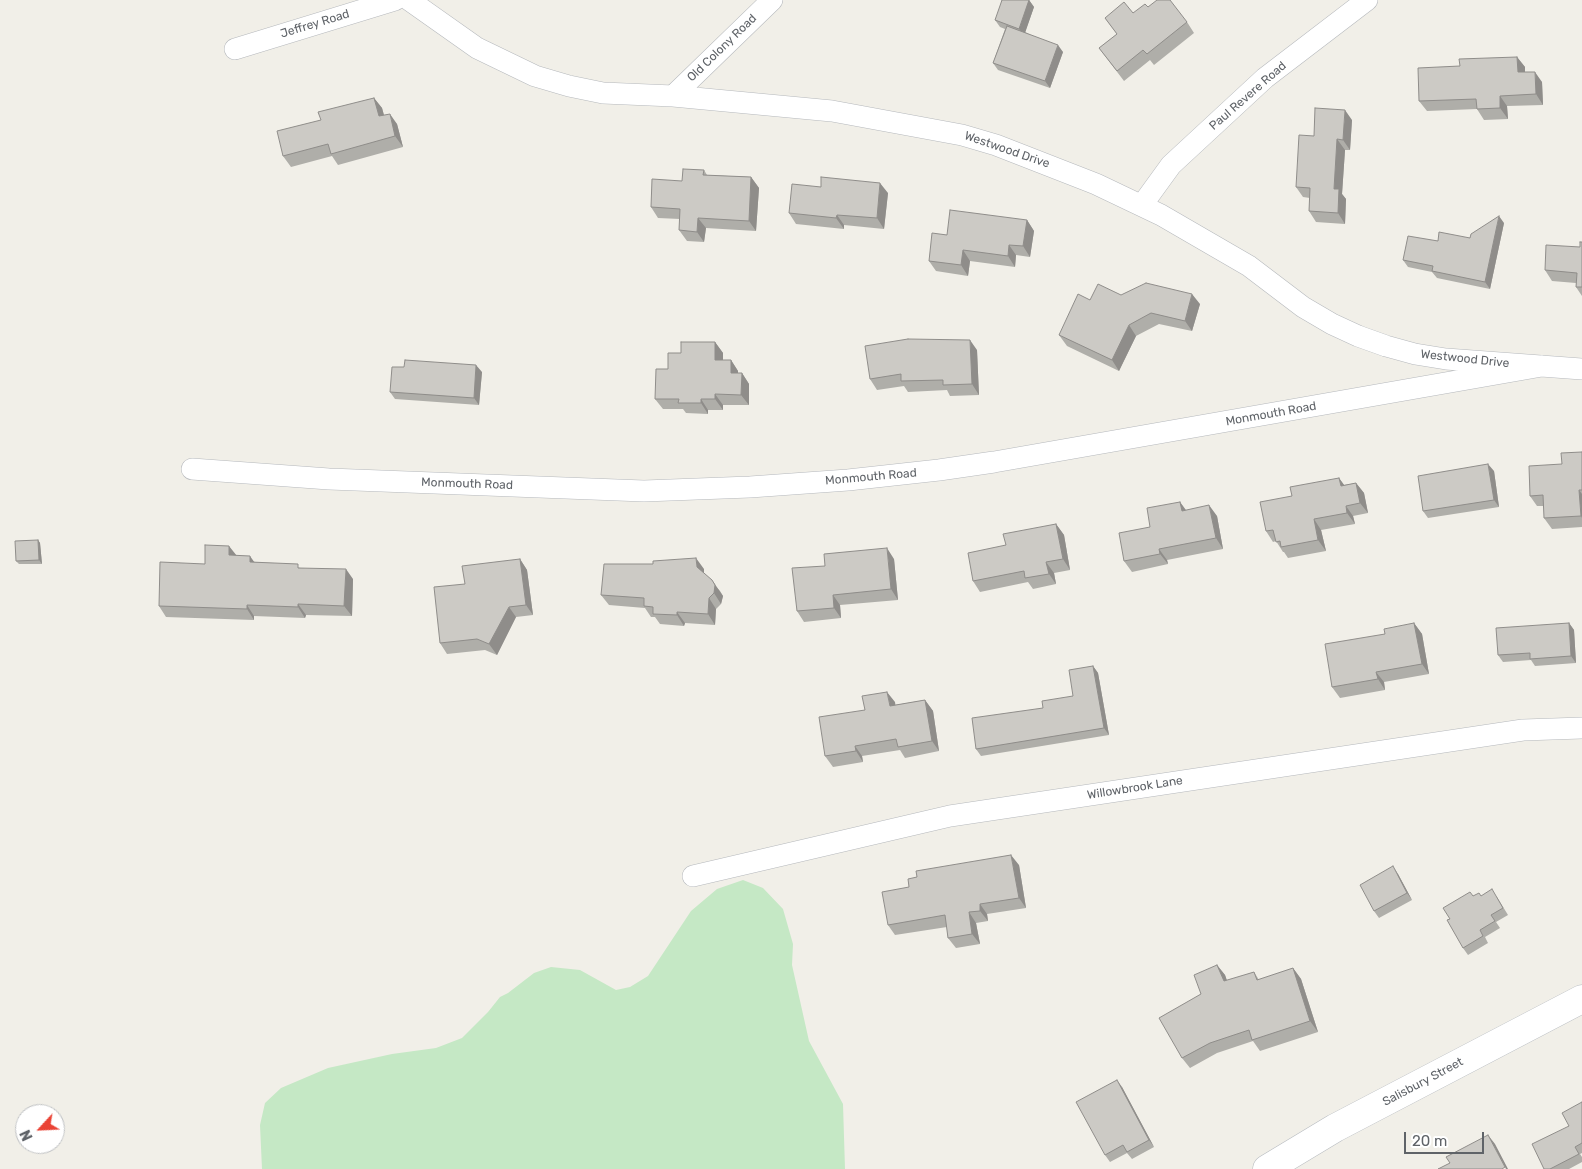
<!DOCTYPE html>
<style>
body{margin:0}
#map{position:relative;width:1582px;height:1169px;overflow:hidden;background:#f1efe8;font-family:Rubik,sans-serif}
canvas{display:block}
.north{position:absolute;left:15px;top:1104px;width:50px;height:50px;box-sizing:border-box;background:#fff;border:1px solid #bfc1c3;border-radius:50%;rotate:245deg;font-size:14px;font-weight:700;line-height:20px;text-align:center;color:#5f6368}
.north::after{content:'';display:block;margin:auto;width:18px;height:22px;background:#ea4335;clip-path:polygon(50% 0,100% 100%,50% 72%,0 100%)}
.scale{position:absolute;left:1404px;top:1132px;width:80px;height:22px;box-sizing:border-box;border:2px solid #5f6368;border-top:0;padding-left:6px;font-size:15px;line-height:18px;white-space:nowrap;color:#5f6368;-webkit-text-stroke:4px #fff;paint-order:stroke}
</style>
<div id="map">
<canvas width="1582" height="1169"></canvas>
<div class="north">N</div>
<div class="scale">20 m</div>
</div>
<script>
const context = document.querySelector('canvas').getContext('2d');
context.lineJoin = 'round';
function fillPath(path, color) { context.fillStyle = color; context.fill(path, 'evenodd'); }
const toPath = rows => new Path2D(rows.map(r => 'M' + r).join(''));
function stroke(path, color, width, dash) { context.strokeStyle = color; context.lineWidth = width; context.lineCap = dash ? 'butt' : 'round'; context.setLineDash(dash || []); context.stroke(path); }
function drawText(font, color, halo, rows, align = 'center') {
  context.font = font + ' Rubik,sans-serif'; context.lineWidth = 4.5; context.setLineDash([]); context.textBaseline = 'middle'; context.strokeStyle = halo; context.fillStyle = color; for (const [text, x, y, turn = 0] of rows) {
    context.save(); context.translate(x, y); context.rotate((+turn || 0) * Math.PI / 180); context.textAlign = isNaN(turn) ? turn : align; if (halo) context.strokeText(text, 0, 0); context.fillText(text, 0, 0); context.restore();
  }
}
fillPath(toPath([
 [743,880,763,888,783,909,793,944,792,965,809,1041,843,1104,845,1169,262,1169,260,1125,265,1103,281,1088,328,1068,392,1054,436,1048,462,1038,488,1012,500,997,508,993,534,973,551,967,580,970,616,990,630,987,648,976,691,911,717,889]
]), '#c5e8c5');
const street = toPath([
 [409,0,477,48,535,76,569,86,603,93,673,96,832,111,962,135,996,145,1096,184,1161,215,1249,266,1303,307,1332,324,1358,336,1386,346,1415,354,1446,359,1582,369],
 [235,49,395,0],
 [673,96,772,0],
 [1142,205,1171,165,1265,78,1367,0],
 [192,469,329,479,644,491,750,487,848,480,939,470,994,462,1542,366],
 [693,876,950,816,1523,730,1582,728]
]);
const secondary = toPath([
 [1267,1169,1335,1128,1582,999]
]);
stroke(street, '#b5b8bc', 22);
stroke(secondary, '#b6babf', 29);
stroke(street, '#fff', 21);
stroke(secondary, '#fff', 28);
fillPath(toPath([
 [1029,0,1034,7,1025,32,1063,52,1050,88,998,70,993,63,1005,29,1000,27,995,20],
 [1148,7,1187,22,1194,33,1154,65,1150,60,1124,81,1099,48,1117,34,1105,18,1133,13],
 [1517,57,1525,67,1525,72,1542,82,1543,105,1507,106,1508,119,1484,120,1477,109,1427,111,1419,101,1460,66],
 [374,98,382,108,384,115,397,124,403,147,338,165,332,156,291,167,283,156],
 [1352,120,1350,150,1345,150,1342,194,1346,199,1345,224,1316,222,1309,211,1310,198,1303,197,1296,187,1314,136],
 [704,170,707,175,751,177,759,188,756,231,706,228,704,242,687,241,679,230,680,219,658,218,651,207,682,181],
 [888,193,884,229,844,225,844,229,796,224,789,213],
 [1027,220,1034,231,1030,257,1016,255,1015,267,970,261,968,276,936,271,929,261,947,235],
 [1504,223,1490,289,1437,278,1432,272,1408,267,1403,260,1438,241,1470,238],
 [1582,242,1582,296,1576,287,1576,283,1552,281,1545,270,1580,247],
 [1121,295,1200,304,1192,331,1159,324,1136,336,1119,371,1067,346,1059,335,1090,300],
 [715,342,723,353,723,360,731,360,738,371,738,373,742,373,749,384,749,405,723,405,723,410,708,410,708,414,686,413,683,409,663,409,655,399,668,369,681,353],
 [977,350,979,395,950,396,947,390,908,392,904,386,877,390,870,379],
 [482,372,479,405,395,399,390,392],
 [1582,452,1582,527,1552,529,1544,518,1544,506,1537,506,1530,496,1562,464],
 [1494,471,1499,507,1428,518,1423,511],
 [1339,478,1344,485,1356,483,1364,493,1368,513,1353,516,1355,524,1321,530,1326,551,1288,558,1284,552,1283,552,1276,541,1273,542,1266,531,1292,496],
 [1180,502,1186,510,1217,516,1223,549,1167,560,1168,564,1132,572,1124,561,1150,527],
 [1056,524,1064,535,1070,570,1054,573,1056,584,1033,589,1028,582,980,592,973,581,1006,545],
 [38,540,40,543,42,564,19,564,16,561],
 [236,555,255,562,301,568,353,579,352,616,306,615,305,618,254,616,254,620,166,617,159,606,205,564],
 [520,559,527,570,533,615,516,617,497,655,485,650,447,654,440,643,465,584],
 [894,559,898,600,840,605,841,618,804,622,797,611],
 [704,569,704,573,720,591,723,596,721,604,716,609,715,625,685,623,684,626,660,624,655,617,651,617,645,608,609,605,601,595],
 [1414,623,1422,634,1429,674,1384,682,1385,690,1340,698,1332,687,1385,634],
 [1569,623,1574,630,1576,663,1535,666,1531,660,1503,662,1498,655],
 [1093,666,1098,673,1109,735,981,756,976,749,1073,696],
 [925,700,933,711,939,751,905,758,900,750,862,756,863,762,833,767,825,756,865,710,895,702,895,705],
 [1019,865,1026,908,987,914,988,921,976,923,980,944,956,948,948,938,947,927,895,935,888,925,909,887],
 [1398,874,1412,900,1379,918,1374,911],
 [1473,896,1497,897,1508,915,1496,922,1500,928,1485,937,1488,943,1468,955,1463,948,1450,919],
 [1217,965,1225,975,1227,981,1254,972,1259,980,1293,968,1301,979,1318,1032,1260,1051,1253,1041,1217,1053,1190,1068,1182,1058,1201,994],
 [1122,1087,1154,1147,1132,1159,1127,1153,1110,1162,1105,1155],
 [1582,1102,1582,1153,1580,1154,1582,1157,1582,1162,1569,1169,1544,1169]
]), '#afaea9');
fillPath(toPath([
 [1029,0,1034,7,1024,36,1019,29],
 [1058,45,1063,52,1050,88,1045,81],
 [1517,57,1525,67,1525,83,1518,72],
 [1535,72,1542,82,1543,105,1536,94],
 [1500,96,1507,106,1508,119,1500,108],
 [374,98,382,108,387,127,379,116],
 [1345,110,1352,120,1350,150,1343,140],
 [390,114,397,124,403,147,395,136],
 [1337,139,1345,150,1342,194,1346,199,1345,224,1338,213,1334,189],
 [751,177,759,188,756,231,749,221],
 [880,183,888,193,884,229,877,218],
 [837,215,844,225,844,229,836,218],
 [1499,216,1504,223,1490,289,1485,282],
 [698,218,706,228,704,242,697,232],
 [1027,220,1034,231,1030,257,1023,246],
 [1009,245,1016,255,1015,267,1008,256],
 [963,250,970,261,968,276,961,265],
 [1192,294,1200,304,1192,331,1185,321],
 [1129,325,1136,336,1119,371,1112,360],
 [970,340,977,350,979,395,972,384],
 [715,342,723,353,723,370,715,360],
 [731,360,738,371,738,384,731,373],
 [476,365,482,372,479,405,474,398],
 [742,373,749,384,749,405,741,395],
 [715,394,723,405,723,410,715,399],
 [701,399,708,410,708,414,701,403],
 [1488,464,1494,471,1499,507,1494,500],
 [1339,478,1347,489,1341,486],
 [1356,483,1364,493,1368,513,1360,503],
 [1579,490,1582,494,1582,518,1581,516],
 [1180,502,1187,512,1182,511],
 [1209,505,1217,516,1223,549,1216,538],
 [1346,506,1353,516,1355,524,1347,513],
 [1314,519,1321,530,1326,551,1318,540],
 [1056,524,1064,535,1070,570,1063,559],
 [38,540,40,543,42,564,39,560],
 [229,546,237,556,229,555],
 [887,548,894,559,898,600,891,589],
 [1159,549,1167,560,1168,564,1160,554],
 [250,556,257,566,250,562],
 [696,558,704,569,704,577,697,567],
 [520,559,527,570,533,615,526,605],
 [1046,562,1054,573,1056,584,1049,574],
 [346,569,353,579,352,616,344,606],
 [712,580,723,596,721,604,714,593],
 [833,595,840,605,841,618,834,608],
 [709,598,716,609,715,625,708,614],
 [298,604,306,615,305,618,298,607],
 [247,605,254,616,254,620,247,609],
 [509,607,516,617,497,655,489,644],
 [677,612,685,623,684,626,677,615],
 [1414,623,1422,634,1429,674,1422,664],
 [1569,623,1574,630,1576,663,1571,656],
 [1093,666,1098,673,1109,735,1104,728],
 [1376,672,1384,682,1385,690,1378,679],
 [887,692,895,702,897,716,890,706],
 [925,700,933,711,939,751,932,741],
 [855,746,862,756,863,762,856,751],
 [1011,855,1019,865,1026,908,1019,898],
 [1393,866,1398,874,1412,900,1407,893],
 [980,904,987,914,988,921,980,911],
 [969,912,976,923,980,944,972,934],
 [1217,965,1225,975,1231,992,1224,981],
 [1293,968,1301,979,1318,1032,1310,1021],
 [1117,1080,1122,1087,1154,1147,1149,1140],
 [1488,1135,1495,1144,1508,1169,1506,1169,1505,1167]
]), '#8f8d8a');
const building = toPath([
 [1002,0,1029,0,1019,29,995,20,1002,0],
 [1157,0,1170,0,1187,22,1147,54,1143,50,1117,71,1099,48,1117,34,1105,18,1124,2,1133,13,1145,4,1148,7,1157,0],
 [1007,26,1058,45,1045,81,993,63,1007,26],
 [1517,57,1518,72,1535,72,1536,94,1500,96,1500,108,1477,109,1476,99,1419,101,1418,68,1460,66,1459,59,1517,57],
 [374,98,379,116,390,114,395,136,331,154,328,144,283,156,277,131,321,120,318,112,374,98],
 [1315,108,1345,110,1343,140,1337,139,1334,189,1339,189,1338,213,1309,211,1310,188,1296,187,1299,135,1314,136,1315,108],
 [683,169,704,170,703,175,751,177,749,221,698,218,697,232,679,230,680,209,651,207,652,179,682,181,683,169],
 [821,177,880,183,877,218,837,215,836,218,789,213,792,184,821,187,821,177],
 [950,210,1027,220,1023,246,1009,245,1008,256,963,250,961,265,929,261,932,233,947,235,950,210],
 [1499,216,1485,282,1432,271,1433,266,1403,260,1408,236,1438,241,1439,232,1470,238,1471,234,1499,216],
 [1580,242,1582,242,1582,287,1576,287,1577,273,1545,270,1546,245,1580,247,1580,242],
 [1146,283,1192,294,1185,321,1151,313,1129,325,1112,360,1059,335,1078,294,1090,300,1098,284,1121,295,1146,283],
 [908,339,970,340,972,384,943,385,943,380,901,381,901,374,870,379,865,346,908,339],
 [681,342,715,342,715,360,731,360,731,373,742,373,741,395,715,394,715,399,701,399,701,403,678,403,679,399,655,399,656,369,668,369,668,353,681,353,681,342],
 [405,360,476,365,474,398,390,392,392,367,404,367,405,360],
 [1582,452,1582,490,1579,490,1581,516,1544,518,1543,495,1530,496,1529,466,1562,464,1561,453,1582,452],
 [1488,464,1494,500,1423,511,1418,476,1488,464],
 [1339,478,1341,486,1356,483,1360,503,1346,506,1347,513,1314,519,1318,540,1281,547,1280,541,1276,542,1273,530,1266,531,1260,502,1292,496,1290,487,1339,478],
 [1180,502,1182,511,1209,505,1216,538,1159,549,1160,554,1124,561,1119,533,1150,527,1147,508,1180,502],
 [1056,524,1063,559,1046,562,1049,574,1025,578,1024,571,973,581,968,553,1006,545,1003,534,1056,524],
 [38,540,39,560,16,561,15,541,38,540],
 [205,545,229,546,229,555,250,556,250,562,298,564,298,568,346,569,344,606,298,604,298,607,247,605,247,609,159,606,160,562,205,564,205,545],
 [887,548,891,589,833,595,834,608,797,611,792,568,825,566,824,554,887,548],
 [696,558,697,567,712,580,715,585,714,593,709,598,708,614,677,612,677,615,653,614,653,607,644,606,644,598,601,595,604,564,653,564,653,561,696,558],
 [520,559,526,605,509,607,489,644,477,639,440,643,434,587,465,584,462,566,520,559],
 [1414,623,1422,664,1376,672,1378,679,1332,687,1325,644,1385,634,1384,629,1414,623],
 [1569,623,1571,656,1530,659,1530,653,1498,655,1496,628,1569,623],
 [1093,666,1104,728,976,749,972,718,1043,708,1042,701,1073,696,1069,670,1093,666],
 [887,692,890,706,925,700,932,741,898,747,896,739,855,746,856,751,825,756,819,717,865,710,862,696,887,692],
 [1011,855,1019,898,980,904,980,911,969,912,972,934,948,938,945,915,888,925,882,892,909,887,908,879,917,877,916,871,1011,855],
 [1393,866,1407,893,1374,911,1360,885,1393,866],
 [1492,889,1503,908,1491,915,1495,921,1480,930,1483,936,1463,948,1447,920,1450,919,1443,908,1470,892,1473,896,1479,893,1481,896,1492,889],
 [1217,965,1224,981,1254,972,1257,980,1293,968,1310,1021,1252,1040,1249,1030,1210,1043,1182,1058,1159,1018,1201,994,1194,975,1217,965],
 [1117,1080,1149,1140,1127,1152,1123,1145,1105,1155,1076,1102,1117,1080],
 [1582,1102,1582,1143,1575,1147,1579,1154,1550,1169,1544,1169,1532,1144,1569,1126,1562,1113,1582,1102],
 [1488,1135,1505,1167,1502,1169,1438,1169,1450,1163,1446,1157,1488,1135]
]);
fillPath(building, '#cccac5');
stroke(building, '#8f8d8a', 1);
drawText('12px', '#5f6368', '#fff', [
 ["Jeffrey Road",315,24,-17],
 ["Old Colony Road",722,48,-44],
 ["Paul Revere Road",1248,96,-41],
 ["Westwood Drive",1007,150,19],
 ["Westwood Drive",1465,359,6],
 ["Monmouth Road",1271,414,-10],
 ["Monmouth Road",871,477,-5],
 ["Monmouth Road",467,484,2],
 ["Willowbrook Lane",1135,788,-9],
 ["Salisbury Street",1423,1082,-28]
]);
</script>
